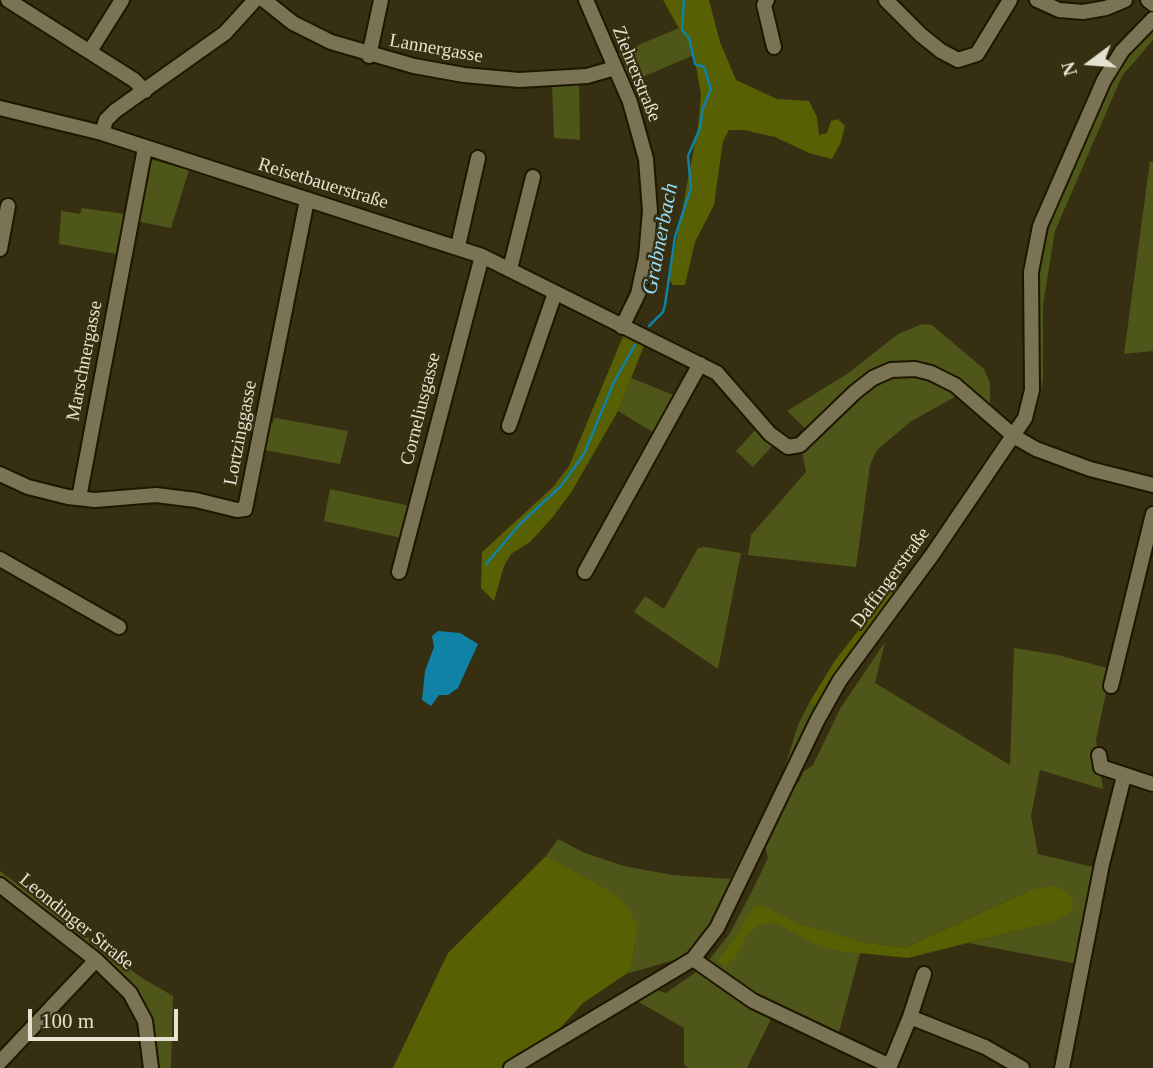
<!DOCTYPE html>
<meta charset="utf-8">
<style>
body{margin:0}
#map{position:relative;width:1153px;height:1068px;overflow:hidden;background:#362f11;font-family:"Times New Roman",serif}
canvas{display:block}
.north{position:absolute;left:1055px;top:28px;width:70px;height:70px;-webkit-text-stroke:5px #362f11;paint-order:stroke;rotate:254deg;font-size:19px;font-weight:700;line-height:28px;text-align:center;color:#e5e2d1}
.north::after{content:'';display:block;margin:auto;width:24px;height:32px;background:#e5e2d1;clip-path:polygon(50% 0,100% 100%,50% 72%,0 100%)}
.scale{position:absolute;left:28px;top:1009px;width:150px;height:32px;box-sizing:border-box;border:4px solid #e5e2d1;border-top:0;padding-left:9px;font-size:21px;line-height:24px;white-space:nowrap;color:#e5e2d1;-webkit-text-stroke:5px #362f11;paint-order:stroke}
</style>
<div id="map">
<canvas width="1153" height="1068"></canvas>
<div class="north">N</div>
<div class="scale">100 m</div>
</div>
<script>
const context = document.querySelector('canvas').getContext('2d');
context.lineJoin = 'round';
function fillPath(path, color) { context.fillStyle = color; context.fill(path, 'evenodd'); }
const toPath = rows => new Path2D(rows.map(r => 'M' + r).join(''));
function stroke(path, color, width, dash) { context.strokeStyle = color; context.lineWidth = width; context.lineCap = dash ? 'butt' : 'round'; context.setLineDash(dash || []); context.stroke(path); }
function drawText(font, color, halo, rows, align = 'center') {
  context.font = font + ' "Times New Roman",serif'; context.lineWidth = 5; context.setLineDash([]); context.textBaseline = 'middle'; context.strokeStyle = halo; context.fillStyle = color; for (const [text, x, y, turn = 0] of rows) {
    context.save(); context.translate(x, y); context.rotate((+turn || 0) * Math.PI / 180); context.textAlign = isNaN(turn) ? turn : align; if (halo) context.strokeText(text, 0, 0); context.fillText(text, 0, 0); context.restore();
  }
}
fillPath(toPath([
 [679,28,694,55,631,82,617,54],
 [1153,28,1153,40,1122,76,1055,231,1043,305,1043,380,1037,408,1023,435,1038,394,1037,271,1044,236,1110,82,1125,56],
 [579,80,580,140,554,138,552,82],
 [153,160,189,170,171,228,136,221,149,162],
 [1150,161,1153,162,1153,351,1124,354],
 [82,208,125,214,117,254,59,244,61,211,80,214],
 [922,324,932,325,984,369,990,383,990,410,901,365,808,431,787,411,847,374,898,334],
 [914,373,960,394,910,422,877,450,870,465,856,567,748,555,751,535,806,472,802,452,804,446,882,377],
 [631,378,676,396,656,434,618,411],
 [270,417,348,431,340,464,264,450,269,423,273,423,274,418],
 [756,429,773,445,753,467,736,451],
 [330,489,410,506,402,538,324,521],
 [705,547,741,553,718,669,634,612,645,596,664,609,698,548],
 [885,642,875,683,1010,765,1014,648,1058,655,1111,669,1096,740,1103,789,1040,770,1031,816,1038,854,1097,868,1078,964,968,943,1054,921,1069,913,1073,903,1066,891,1031,890,904,948,863,942,838,1036,753,998,706,964,730,933,752,891,768,858,765,846,793,784,799,782,803,772,813,765,840,709],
 [809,703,819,708,709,933,688,956,626,974,635,946,546,856,558,839,585,853,624,866,672,875,730,879,783,773,798,725],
 [0,871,142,978,173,996,171,1068,157,1068,152,1024,143,1002,132,985,109,963,0,877],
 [699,970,772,1017,747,1068,689,1068,684,1065,684,1028,637,1001,656,990,666,993]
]), '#4e5619');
fillPath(toPath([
 [663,0,709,0,720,42,736,80,777,99,809,101,817,117,819,135,827,133,831,121,838,119,845,126,841,142,832,159,809,153,775,137,744,130,729,130,723,141,714,205,695,242,685,285,673,285,669,279,698,127,701,94,694,55],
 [624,334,646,341,618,411,572,491,552,518,530,542,511,554,504,566,494,601,481,588,482,552,553,487,569,466],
 [891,588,896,591,855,646,819,708,809,703,834,662],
 [546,856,618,896,629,909,638,926,631,966,626,974,583,1003,552,1037,503,1068,393,1068,448,953],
 [1053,886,1066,891,1074,903,1070,913,1055,921,908,958,839,951,812,943,777,923,761,924,749,932,736,957,725,966,717,961,734,940,754,906,761,905,799,924,862,942,904,948,1031,890]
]), '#576002');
fillPath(toPath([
 [438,631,460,633,478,644,458,688,448,695,439,695,431,706,422,700,425,671,434,647,432,636]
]), '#0f82a6');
stroke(toPath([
 [649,326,663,312,665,305,675,237,691,188,688,156,700,128,703,108,711,89,704,67,695,64,689,38,682,30,684,0],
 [486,564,521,523,561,486,584,454,614,382,635,345]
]), '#0f82a6', 2.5);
const minor = toPath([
 [8,0,134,80,145,91],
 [264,0,293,23,331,42,414,66,464,75,519,80,587,76,615,68],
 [586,0,630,102,646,159,650,211,646,257,638,294,622,327],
 [767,0,764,5,774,47],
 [886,0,921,35,941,51,958,60,977,54,1010,0],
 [1037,0,1059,10,1083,12,1106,8,1125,0],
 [1148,0,1153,4],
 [90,51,122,0],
 [369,56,381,0],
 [0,108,102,133,482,256,717,373,770,434,788,447,800,445,855,392,873,378,891,370,915,369,931,373,955,385,1015,437,1036,449,1090,469,1153,485],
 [102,133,106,120,115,111,225,33,255,0],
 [458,246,478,158],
 [0,249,8,206],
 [510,269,533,177],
 [509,426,555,293],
 [0,474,28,487,68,497,95,500,156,495,196,500,237,510,245,509,307,200],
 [79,498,145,148],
 [0,559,119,627],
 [399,572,482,256],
 [585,572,700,364],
 [1111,686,1153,514],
 [1099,755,1101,767,1153,784],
 [0,885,96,960,130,993,145,1021,151,1068],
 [693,959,753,1001,890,1066],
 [910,1017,985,1047,1022,1068],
 [0,1062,96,960],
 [511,1068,693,959,717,928,818,719,840,680,932,555,1025,418,1032,390,1031,272,1040,226,1104,80,1122,51,1153,19],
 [889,1068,910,1017,924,974],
 [1062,1068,1102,864,1124,776]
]);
stroke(minor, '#1d1700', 18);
stroke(minor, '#7a7354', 14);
drawText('19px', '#e5e2d1', '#362f11', [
 ["Lannergasse",436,49,10],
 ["Ziehrerstraße",636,74,68],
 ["Reisetbauerstraße",323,184,17],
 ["Marschnergasse",85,361,-79],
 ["Corneliusgasse",421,409,-76],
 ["Lortzinggasse",241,433,-79],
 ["Daffingerstraße",891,578,-54],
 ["Leondinger Straße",76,922,39]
]);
drawText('italic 21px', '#97ddfa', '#362f11', [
 ["Grabnerbach",661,239,-79]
]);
</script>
